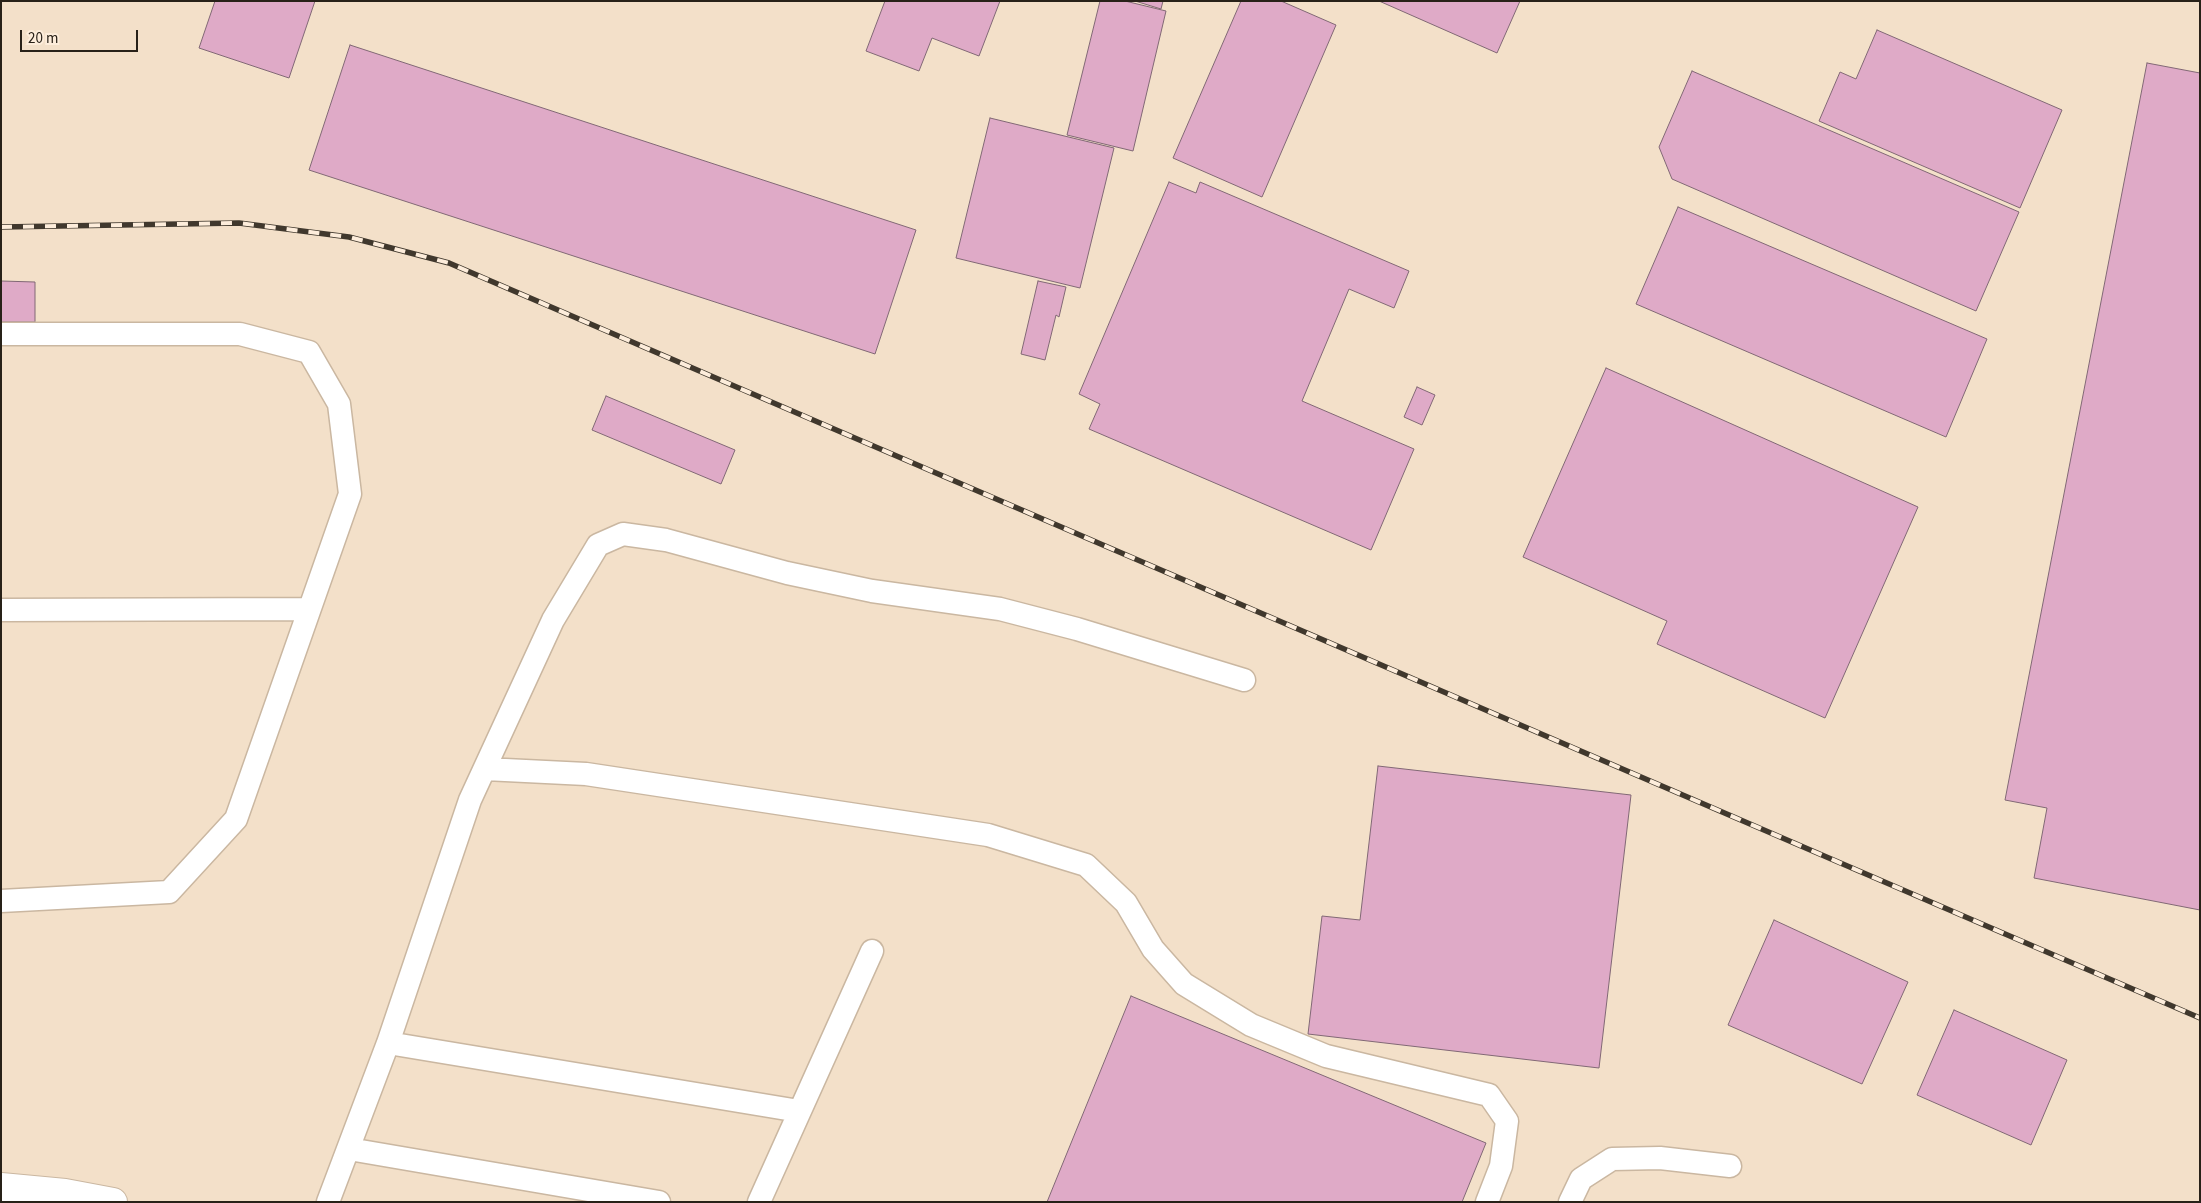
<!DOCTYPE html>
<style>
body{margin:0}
#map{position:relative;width:2201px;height:1203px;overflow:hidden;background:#f3e0c9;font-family:"Source Sans 3",sans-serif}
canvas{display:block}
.frame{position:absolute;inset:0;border:2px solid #282118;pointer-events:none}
.scale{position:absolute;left:20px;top:30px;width:118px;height:22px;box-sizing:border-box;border:2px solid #282118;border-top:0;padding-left:6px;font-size:15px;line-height:18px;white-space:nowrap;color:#282118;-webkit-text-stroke:4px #fdeddb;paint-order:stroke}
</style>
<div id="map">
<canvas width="2201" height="1203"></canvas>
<div class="frame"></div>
<div class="scale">20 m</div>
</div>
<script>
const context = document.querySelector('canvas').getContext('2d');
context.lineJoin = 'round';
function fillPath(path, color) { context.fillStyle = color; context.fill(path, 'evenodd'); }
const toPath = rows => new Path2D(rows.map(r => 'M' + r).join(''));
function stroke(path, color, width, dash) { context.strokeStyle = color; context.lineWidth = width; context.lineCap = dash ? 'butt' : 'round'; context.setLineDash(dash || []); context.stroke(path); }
const building = toPath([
 [215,1,315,1,289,78,199,48,215,1],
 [885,1,1000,1,979,56,932,38,919,71,866,51,885,1],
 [1100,1,1125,1,1166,11,1133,151,1067,135,1100,1],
 [1135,1,1163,1,1161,9,1135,1],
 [1241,1,1281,1,1336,25,1262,197,1173,158,1241,1],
 [1379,1,1520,1,1497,53,1379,1],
 [1877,30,2062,110,2020,208,1819,121,1840,72,1856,79,1877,30],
 [350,45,916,230,875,354,309,170,350,45],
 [2147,63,2200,73,2200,910,2034,878,2047,808,2005,800,2147,63],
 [1692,71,2019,212,1976,311,1672,179,1659,147,1692,71],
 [990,118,1114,148,1080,288,956,258,990,118],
 [1169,182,1196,193,1200,182,1409,271,1394,308,1349,289,1302,401,1414,449,1371,550,1089,429,1100,404,1079,394,1169,182],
 [1678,207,1987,339,1946,437,1636,304,1678,207],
 [1,281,35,282,35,322,1,322,1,281],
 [1038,281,1066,287,1059,317,1056,315,1045,360,1021,354,1038,281],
 [1606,368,1918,507,1825,718,1657,644,1667,621,1523,557,1606,368],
 [1417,387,1435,395,1422,425,1404,417,1417,387],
 [606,396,735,450,721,484,592,430,606,396],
 [1378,766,1631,795,1599,1068,1308,1034,1322,916,1360,920,1378,766],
 [1774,920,1908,982,1862,1084,1728,1025,1774,920],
 [1131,996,1486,1143,1462,1202,1047,1202,1131,996],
 [1954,1010,2067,1060,2031,1145,1917,1095,1954,1010]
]);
fillPath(building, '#dfaac7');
stroke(building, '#816875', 1);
const service = toPath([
 [1,334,240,334,309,352,339,404,350,494,236,819,169,892,1,901],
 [1,610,309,609],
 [485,769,586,774,988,835,1086,865,1126,903,1153,949,1184,984,1251,1025,1326,1056,1489,1095,1507,1121,1501,1166,1487,1202],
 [388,1043,799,1111],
 [349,1149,659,1202],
 [328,1202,388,1043,470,800,553,620,598,545,623,534,666,540,787,573,872,591,1000,609,1077,629,1244,680],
 [759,1202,872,951],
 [1570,1202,1581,1179,1612,1159,1660,1158,1730,1166]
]);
const minor = toPath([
 [1,1187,65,1193,113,1202]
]);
stroke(service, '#cab7a1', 25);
stroke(minor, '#cab7a1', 30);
stroke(service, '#fff', 22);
stroke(minor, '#fff', 28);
const rail = toPath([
 [1,227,239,223,349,237,449,263,2200,1018]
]);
stroke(rail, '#40382d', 5.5);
stroke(rail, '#fdeddb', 4, [11]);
</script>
